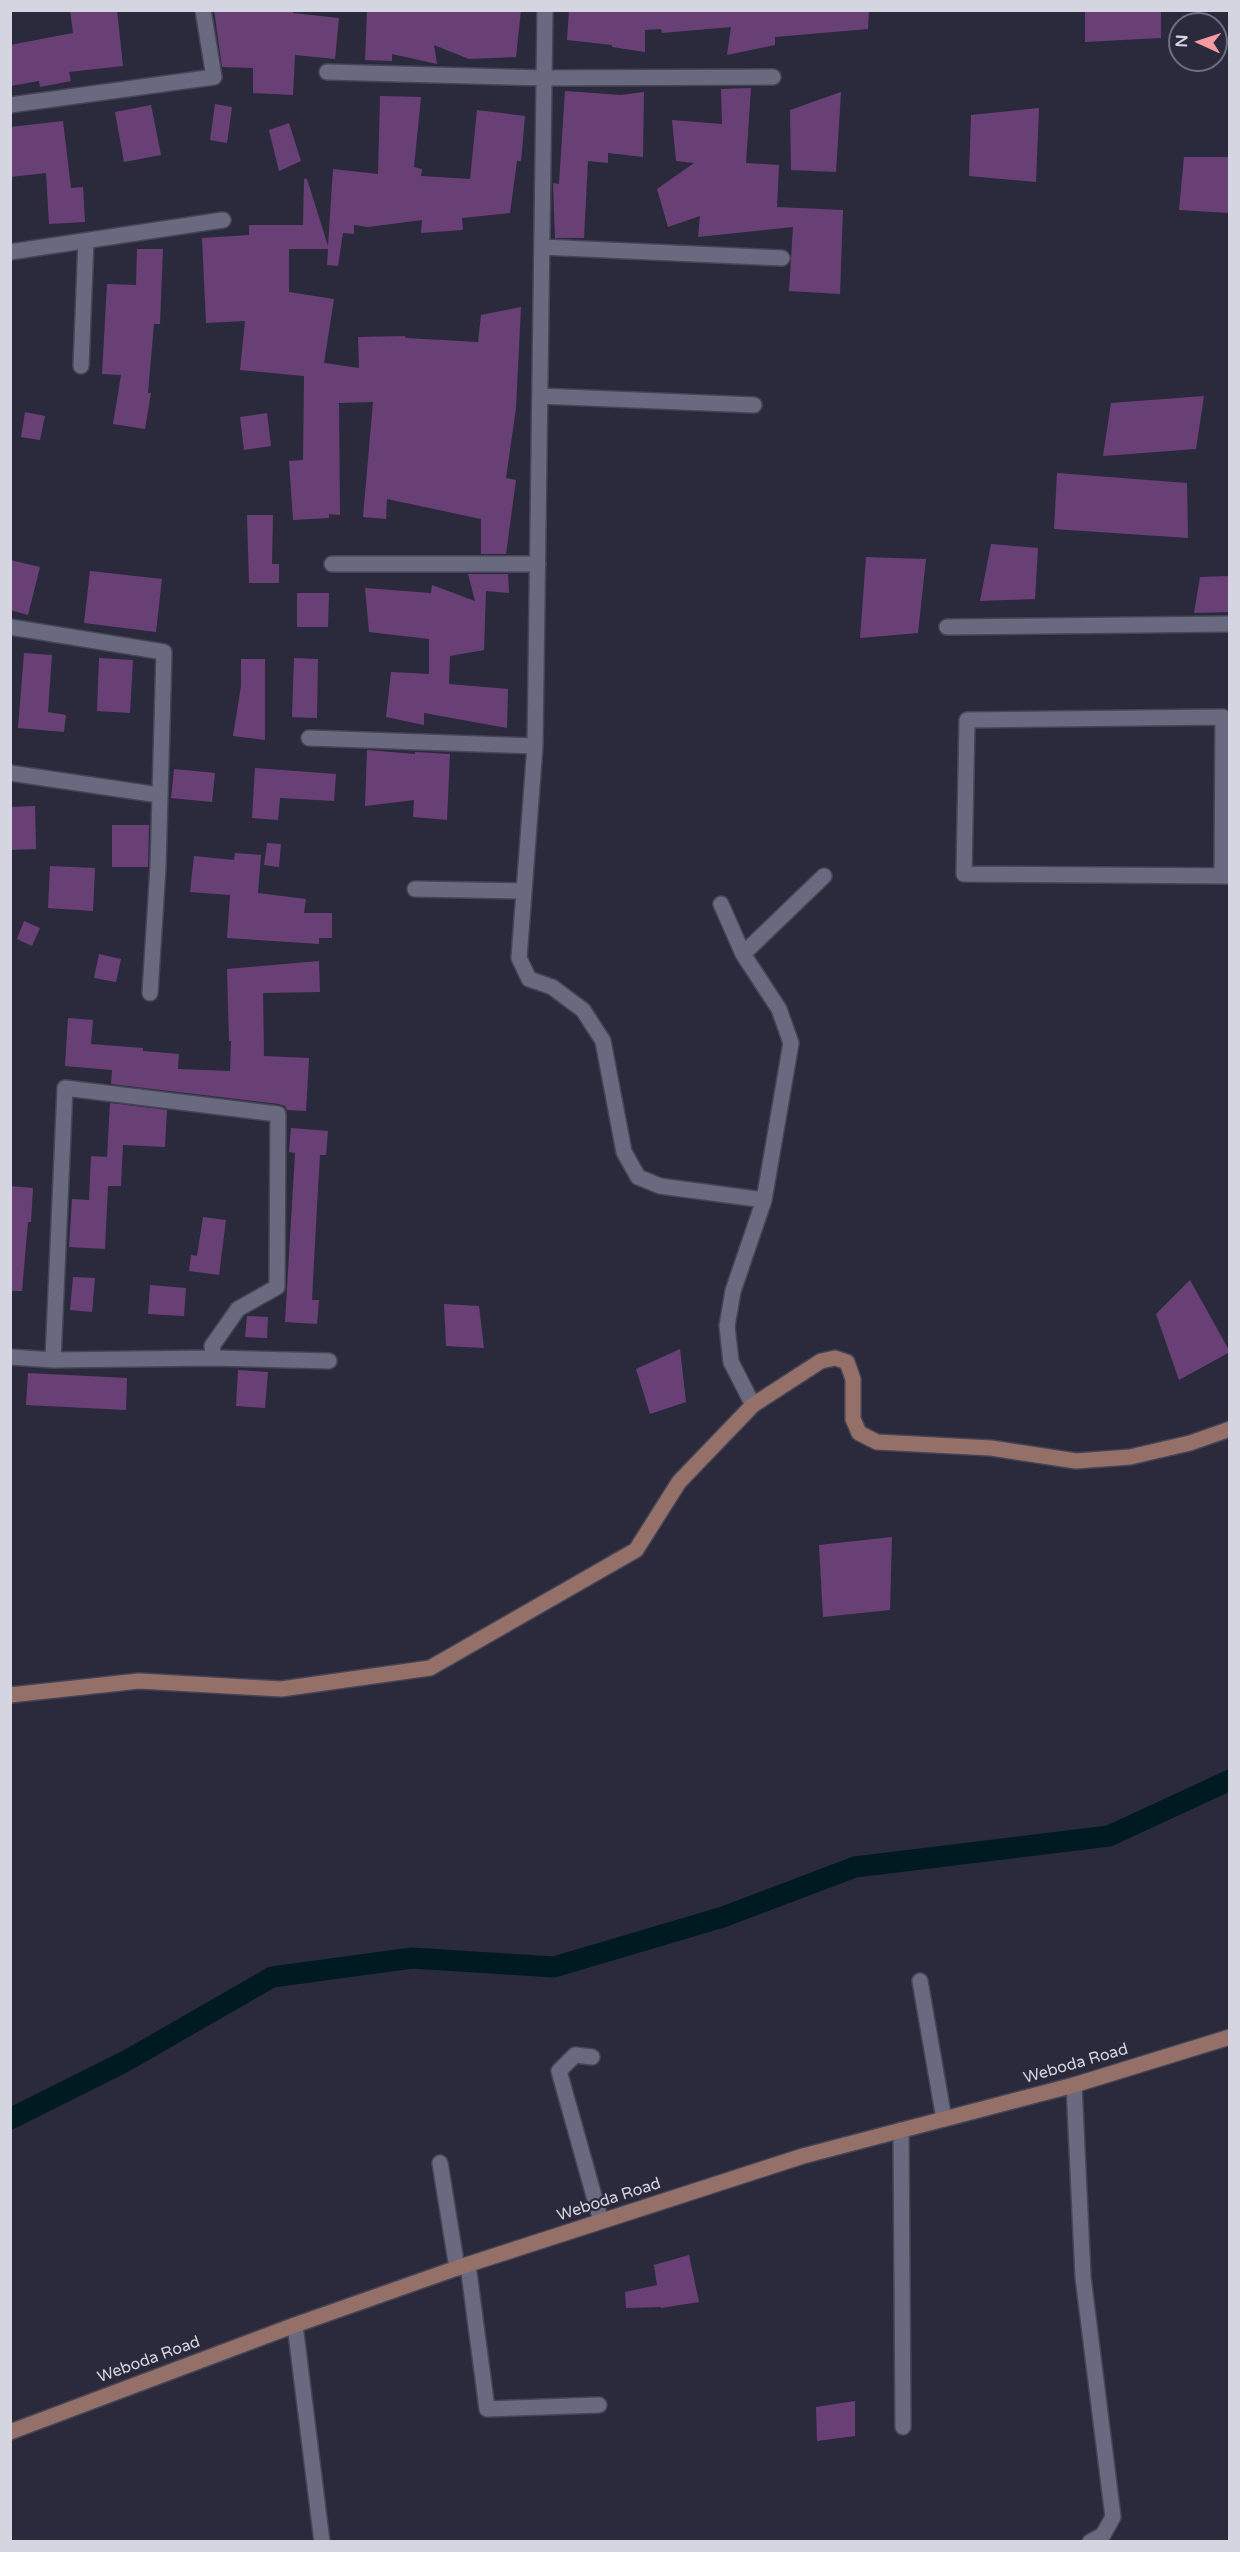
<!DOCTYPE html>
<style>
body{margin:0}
#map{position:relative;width:1240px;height:2552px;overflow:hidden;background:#2b2a3d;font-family:"Varela Round",sans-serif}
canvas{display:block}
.frame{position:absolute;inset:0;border:12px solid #d5d5e1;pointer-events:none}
.north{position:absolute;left:1168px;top:12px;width:60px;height:60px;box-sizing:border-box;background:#2b2a3d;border:2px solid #6f6e7f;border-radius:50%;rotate:273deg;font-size:16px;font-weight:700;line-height:24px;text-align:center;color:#d5d5e1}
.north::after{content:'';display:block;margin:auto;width:21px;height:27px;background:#f49aa3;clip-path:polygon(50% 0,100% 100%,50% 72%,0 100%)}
</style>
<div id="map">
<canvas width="1240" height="2552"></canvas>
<div class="frame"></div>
<div class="north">N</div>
</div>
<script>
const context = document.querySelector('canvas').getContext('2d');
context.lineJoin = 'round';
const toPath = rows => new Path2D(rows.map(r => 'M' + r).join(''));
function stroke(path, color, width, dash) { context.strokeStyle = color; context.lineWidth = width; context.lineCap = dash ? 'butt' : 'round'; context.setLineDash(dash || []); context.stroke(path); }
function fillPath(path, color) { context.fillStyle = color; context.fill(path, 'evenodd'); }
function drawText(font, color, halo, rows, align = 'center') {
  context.font = font + ' "Varela Round",sans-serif'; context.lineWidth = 4.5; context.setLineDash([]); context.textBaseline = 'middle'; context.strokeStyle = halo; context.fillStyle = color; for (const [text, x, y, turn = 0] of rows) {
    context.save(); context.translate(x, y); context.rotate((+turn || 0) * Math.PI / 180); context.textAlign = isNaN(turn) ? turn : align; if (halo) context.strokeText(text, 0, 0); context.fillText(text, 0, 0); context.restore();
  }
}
stroke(toPath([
 [10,2119,126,2061,272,1977,412,1958,554,1967,723,1917,855,1867,1109,1836,1230,1780]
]), '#001a21', 21);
fillPath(toPath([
 [70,10,117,10,123,66,69,72,71,81,40,87,39,81,10,86,10,45,73,33],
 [214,10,293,10,293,13,339,18,335,59,295,55,293,95,253,93,253,68,222,67],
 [367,10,521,10,516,57,469,59,434,45,437,64,392,54,392,61,365,60],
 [569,10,869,10,868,29,775,37,775,45,727,55,731,27,662,33,661,29,645,30,645,52,612,47,612,45,567,40],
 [1085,10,1161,10,1161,38,1085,42],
 [751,88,746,163,779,165,777,207,843,210,840,294,789,291,793,227,698,237,700,216,668,227,657,189,694,163,676,161,672,120,722,124,721,89],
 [565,91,621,95,644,92,643,157,608,153,608,163,588,161,584,238,555,238,553,183,559,184],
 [841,92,836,172,791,170,790,110],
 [380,96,421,97,414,167,422,169,421,176,470,179,477,110,525,116,521,161,517,161,510,213,462,218,463,230,421,233,422,220,368,227,354,225,354,234,343,233,338,266,327,265,328,249,289,249,289,292,334,299,324,363,359,368,358,337,405,336,406,338,478,342,481,315,521,307,516,408,506,478,516,480,506,554,481,554,481,519,387,499,386,519,363,517,373,402,339,403,340,515,329,514,329,518,293,520,289,461,303,460,304,376,240,370,245,321,206,323,202,238,249,235,249,225,303,225,304,179,307,179,328,246,333,169,378,174],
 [215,104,232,107,227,143,210,140],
 [151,105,161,155,124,162,115,112],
 [1039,108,1036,182,969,176,971,115],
 [63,121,71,188,83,187,85,222,49,224,46,173,10,177,10,127],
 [289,123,301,161,279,171,269,130],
 [1184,157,1230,157,1230,213,1179,210],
 [137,249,163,249,160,324,154,324,148,393,151,393,145,429,113,424,121,375,102,374,107,284,136,285],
 [1204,396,1196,449,1103,456,1111,403],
 [25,412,45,416,40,440,21,437],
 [267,413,271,446,244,450,240,417],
 [1057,473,1187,483,1188,538,1054,529],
 [247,515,273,515,272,564,279,564,279,583,249,583],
 [991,544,1038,548,1035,599,980,601],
 [866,557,926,559,918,633,860,638],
 [10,560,40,567,28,615,10,610],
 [90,571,162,579,156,632,84,623],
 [468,574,508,574,509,593,486,591,484,650,450,656,449,684,508,689,507,728,424,713,424,725,386,717,391,672,429,674,429,639,369,632,365,588,431,593,432,585,475,601],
 [1230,576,1230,612,1194,613,1200,577],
 [297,593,329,593,328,627,297,627],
 [24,653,52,655,48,712,66,715,64,732,18,728],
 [99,658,133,660,130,713,97,711],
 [294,658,318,659,317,718,292,717],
 [241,659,265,659,265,740,233,736,241,686],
 [367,750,415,754,415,752,450,754,447,820,413,817,414,800,365,806],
 [255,768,336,774,334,801,280,798,278,820,252,818],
 [174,769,215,773,212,802,171,798],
 [35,806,36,849,10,850,10,807],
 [112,825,149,825,148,867,112,867],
 [267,843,281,844,279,867,264,865],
 [235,853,261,855,258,893,306,899,304,913,332,913,332,938,319,938,319,944,227,938,230,895,190,892,194,856,234,860],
 [50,866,95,868,93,911,48,908],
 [24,921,40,928,32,946,17,939],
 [99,954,121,959,116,982,94,978],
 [319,961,320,992,263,993,264,1056,309,1058,306,1111,287,1110,285,1106,279,1104,111,1084,112,1070,65,1066,68,1018,93,1020,91,1044,143,1048,143,1051,179,1054,178,1069,230,1071,231,1041,229,1041,227,969],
 [110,1103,167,1110,165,1147,123,1145,121,1186,108,1186,105,1249,69,1247,72,1199,89,1200,91,1156,107,1157],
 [291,1128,328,1131,326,1155,320,1155,317,1206,312,1300,319,1300,317,1324,285,1322,295,1153,289,1152],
 [10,1186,33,1188,31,1222,28,1222,22,1291,10,1291],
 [203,1217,226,1220,219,1275,189,1271,191,1255,197,1256],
 [73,1277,95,1278,92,1312,70,1310],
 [1190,1280,1230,1352,1179,1380,1156,1314],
 [150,1285,186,1288,184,1316,148,1314],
 [444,1304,479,1306,484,1348,446,1346],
 [247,1316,268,1317,267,1338,245,1337],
 [680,1349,686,1402,650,1414,636,1369],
 [238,1370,268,1372,265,1408,236,1406],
 [28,1373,127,1378,126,1410,26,1405],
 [892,1537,890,1610,823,1617,819,1545],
 [689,2255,699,2302,661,2308,661,2307,626,2308,625,2292,657,2285,654,2265],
 [855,2401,855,2436,817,2441,816,2407]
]), '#694075');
const street = toPath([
 [545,10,535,746,519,958,529,979,552,987,583,1010,603,1041,624,1152,638,1177,660,1186,764,1200],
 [327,72,544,78,773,77],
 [10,105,214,77,203,10],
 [542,247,782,258],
 [10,252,223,220],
 [81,366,86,241],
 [540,396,754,405],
 [332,564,538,564],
 [10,627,164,652,158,867,150,993],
 [947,627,1230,624],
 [309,738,535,746],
 [10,773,159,795],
 [1222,875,1223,717,967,720,964,874,1230,876],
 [415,889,524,891],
 [721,904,743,954,779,1009,791,1043,764,1200,733,1291,727,1326,731,1362,753,1405],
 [743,954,824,876],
 [10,1357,53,1360,214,1358],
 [53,1360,65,1088,278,1114,277,1287,238,1309,212,1346,214,1358,329,1361],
 [920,1981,944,2119],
 [592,2057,575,2055,559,2071,601,2221],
 [1074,2085,1083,2277,1113,2517,1103,2535,1090,2542],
 [901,2130,903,2427],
 [440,2163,457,2268],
 [468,2265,487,2409,599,2405],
 [295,2325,322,2542]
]);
const secondary = toPath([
 [10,1695,139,1681,281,1689,430,1668,636,1550,679,1482,753,1405,821,1361,835,1358,847,1362,853,1379,853,1419,859,1433,877,1442,991,1448,1076,1461,1130,1457,1190,1443,1230,1429],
 [10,2432,295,2325,457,2268,803,2156,1074,2085,1230,2037]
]);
stroke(street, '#464555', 18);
stroke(secondary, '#464555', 18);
stroke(street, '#69697f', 15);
stroke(secondary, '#947069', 15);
drawText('16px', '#d5d5e1', '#2b2a3d', [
 ["Weboda Road",1076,2064,-16],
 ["Weboda Road",609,2200,-18],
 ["Weboda Road",149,2360,-20]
]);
</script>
